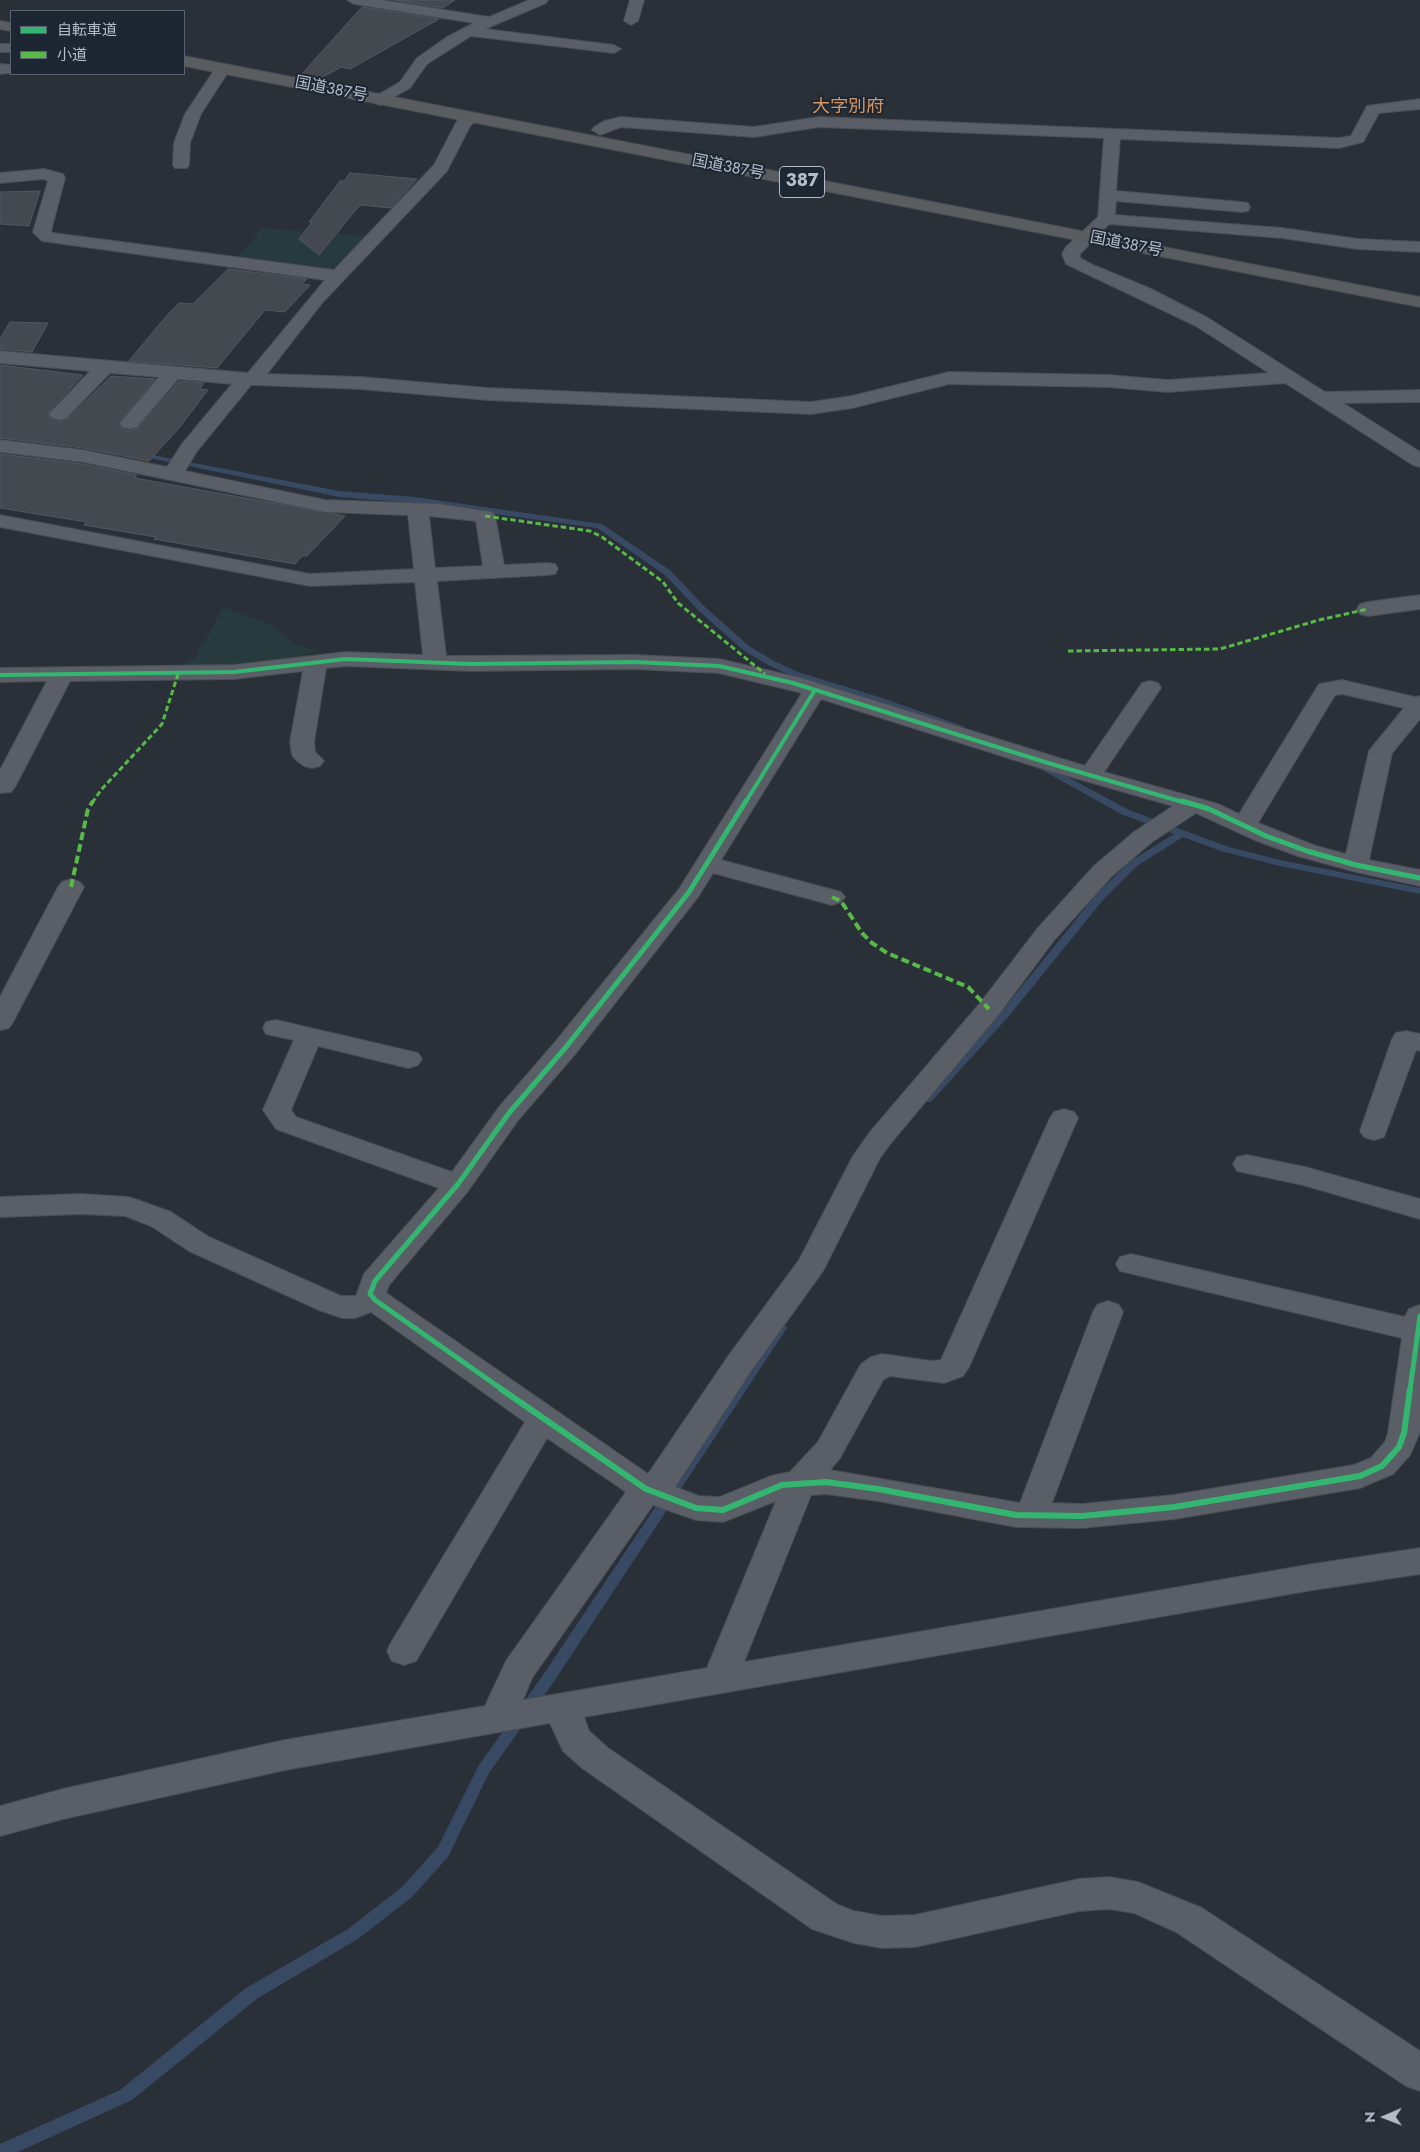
<!DOCTYPE html>
<meta charset="utf-8">
<style>
body{margin:0}
#map{position:relative;width:1420px;height:2152px;overflow:hidden;background:#2a3038;font-family:Jost,"Noto Sans JP",sans-serif}
canvas{display:block}
.legend{position:absolute;left:10px;top:10px;width:175px;height:65px;box-sizing:border-box;background:#1d2633;border:1px solid #59626f;margin:0;padding:6px 9px;list-style:none;font-size:15px;color:#b4bcc9}
.legend li{display:flex;align-items:center;gap:10px;height:25px}
.legend b{width:25px;border:1px solid #59626f}
.north{position:absolute;left:1360px;top:2092px;width:50px;height:50px;-webkit-text-stroke:4px #1d2633;paint-order:stroke;rotate:269deg;font-size:14px;font-weight:700;line-height:20px;text-align:center;color:#b4bcc9}
.north::after{content:'';display:block;margin:auto;width:18px;height:22px;background:#b4bcc9;clip-path:polygon(50% 0,100% 100%,50% 72%,0 100%)}
</style>
<div id="map">
<canvas width="1420" height="2152"></canvas>
<ul class="legend">
<li><b style="height:6px;background:#33b770"></b>自転車道</li>
<li><b style="height:6px;background:#58b947"></b>小道</li>
</ul>
<div class="north">N</div>
</div>
<script>
const context = document.querySelector('canvas').getContext('2d');
context.lineJoin = 'round';
function fillPath(path, color) { context.fillStyle = color; context.fill(path, 'evenodd'); }
const toPath = rows => new Path2D(rows.map(r => 'M' + r).join(''));
function stroke(path, color, width, dash) { context.strokeStyle = color; context.lineWidth = width; context.lineCap = dash ? 'butt' : 'round'; context.setLineDash(dash || []); context.stroke(path); }
function drawText(font, color, halo, rows, align = 'center') {
  context.font = font + ' Jost,"Noto Sans JP",sans-serif'; context.lineWidth = 4; context.setLineDash([]); context.textBaseline = 'middle'; context.strokeStyle = halo; context.fillStyle = color; for (const [text, x, y, turn = 0] of rows) {
    context.save(); context.translate(x, y); context.rotate((+turn || 0) * Math.PI / 180); context.textAlign = isNaN(turn) ? turn : align; if (halo) context.strokeText(text, 0, 0); context.fillText(text, 0, 0); context.restore();
  }
}
fillPath(toPath([
 [261,228,368,236,331,270,233,260,248,246],
 [223,607,268,623,296,644,317,651,297,660,264,665,171,669,195,658]
]), '#273a3e');
fillPath(toPath([
 [137,452,339,491,415,497,602,524,671,571,704,606,749,646,774,661,798,672,879,697,963,726,965,728,960,731,957,730,873,701,792,676,768,665,743,650,698,610,665,575,597,528,415,503,339,497,140,456,136,454,137,452],
 [1038,761,1129,810,1229,847,1280,860,1420,888,1420,894,1280,866,1221,851,1183,837,1137,866,1103,900,1009,1016,931,1102,923,1102,921,1099,923,1096,1001,1012,1095,896,1129,862,1174,834,1121,814,1035,766,1033,764,1038,761],
 [781,1324,785,1325,787,1328,785,1331,553,1683,489,1773,448,1857,412,1897,358,1939,258,1998,132,2100,18,2152,0,2152,0,2144,120,2090,246,1988,348,1929,402,1887,438,1847,479,1765,543,1675,777,1325,781,1324]
]), '#384963');
const building = toPath([
 [394,0,455,0,443,8,394,0],
 [362,7,439,19,350,69,341,67,318,80,299,77,362,7],
 [350,173,417,179,391,208,360,205,319,255,299,239,312,222,309,222,340,181,344,181,350,173],
 [40,191,29,226,0,224,0,192,40,191],
 [228,269,307,279,302,284,310,285,285,312,265,310,217,368,129,361,162,321,179,303,193,304,228,269],
 [10,322,48,323,32,352,0,349,0,339,10,322],
 [0,365,83,375,48,413,50,419,58,422,67,419,111,376,155,379,119,422,122,428,129,431,138,428,179,381,204,383,200,389,208,390,180,427,149,461,83,448,0,438,0,365],
 [0,454,83,464,137,475,135,478,345,516,307,556,302,556,295,564,154,539,156,537,84,525,87,522,0,508,0,454]
]);
fillPath(building, '#444950');
stroke(building, '#52575f', 1);
const minor = toPath([
 [347,0,382,0,489,17,529,0,548,0,546,3,485,29,614,45,621,49,614,53,471,36,427,64,410,88,380,105,374,103,372,100,374,97,400,82,417,58,447,37,474,23,354,4,347,0],
 [630,0,644,0,638,21,631,25,624,21,630,0],
 [0,44,11,44,11,52,0,52,0,44],
 [0,64,11,65,11,73,0,74,0,64],
 [222,64,230,69,201,114,190,143,189,165,187,168,175,168,173,165,174,143,185,114,217,66,222,64],
 [1420,99,1420,109,1379,113,1363,142,1339,148,1120,139,1116,191,1242,202,1248,203,1250,207,1248,211,1242,212,1116,201,1115,215,1282,228,1358,239,1420,242,1420,252,1358,249,1282,238,1109,224,1080,254,1080,258,1093,265,1149,288,1208,318,1325,392,1420,390,1420,402,1343,403,1420,452,1420,467,1413,465,1285,383,1168,392,1108,387,949,384,852,408,811,414,488,400,360,389,256,385,251,385,197,451,185,471,325,500,439,504,492,512,495,516,504,565,547,563,555,564,558,569,555,574,547,575,437,581,446,656,634,655,719,659,801,678,1085,766,1142,683,1150,681,1158,683,1161,688,1104,772,1218,804,1239,814,1319,684,1342,680,1415,697,1420,696,1420,719,1392,753,1369,860,1420,870,1420,886,1356,872,1298,856,1257,841,1196,813,1152,842,1112,876,1055,939,999,1014,890,1144,880,1158,823,1271,751,1371,675,1487,699,1496,720,1497,771,1476,790,1472,818,1442,861,1364,871,1357,882,1354,931,1361,941,1360,1050,1118,1054,1112,1064,1109,1074,1112,1078,1118,969,1367,963,1376,944,1383,890,1376,883,1380,840,1458,830,1470,1020,1503,1093,1312,1097,1305,1108,1301,1119,1305,1123,1312,1052,1503,1082,1504,1174,1495,1354,1465,1371,1458,1385,1442,1388,1433,1402,1338,1120,1271,1116,1264,1120,1257,1131,1254,1405,1317,1409,1309,1420,1305,1420,1432,1410,1455,1393,1474,1360,1488,1174,1519,1082,1528,1016,1527,878,1501,826,1494,811,1495,744,1662,1313,1564,1420,1548,1420,1574,1313,1590,584,1717,589,1731,608,1748,838,1905,854,1911,882,1916,915,1915,1079,1879,1109,1877,1138,1882,1202,1908,1420,2051,1420,2091,1406,2086,1176,1932,1134,1913,1109,1909,1079,1911,915,1947,882,1948,854,1943,812,1929,582,1768,563,1751,550,1723,285,1770,63,1819,0,1836,0,1806,63,1789,285,1740,485,1706,506,1661,626,1492,547,1438,416,1661,404,1665,392,1661,387,1651,392,1641,525,1422,371,1312,355,1318,342,1318,319,1310,189,1251,151,1226,125,1216,81,1214,0,1217,0,1197,81,1194,128,1197,138,1200,171,1212,209,1237,341,1296,356,1296,364,1274,439,1188,276,1129,263,1110,294,1040,266,1034,263,1028,266,1022,276,1020,418,1053,422,1059,418,1065,408,1068,318,1046,291,1110,296,1117,452,1172,499,1107,556,1041,679,889,802,693,719,673,634,669,471,671,346,666,326,668,314,742,315,752,324,761,320,766,312,768,304,766,296,760,292,755,290,742,303,671,234,679,70,681,15,787,11,792,0,793,0,770,47,681,0,682,0,668,234,665,346,652,423,655,415,582,310,586,0,527,0,515,310,574,414,569,408,515,325,512,83,462,0,452,0,440,83,450,167,467,182,444,232,384,178,379,137,427,130,429,123,427,120,423,159,377,110,373,66,418,59,420,52,418,49,414,90,371,0,363,0,351,248,373,325,280,42,241,33,232,48,181,43,179,0,183,0,173,44,169,63,174,65,178,51,231,53,233,334,270,434,165,457,121,464,115,476,115,478,118,470,126,447,171,322,303,267,374,360,377,488,388,811,402,852,396,949,372,1108,375,1168,380,1269,373,1196,326,1066,264,1062,254,1066,247,1098,217,1104,138,819,127,754,137,621,127,600,135,592,130,594,127,604,121,621,117,754,127,819,117,1339,138,1351,136,1367,106,1420,99],
 [429,516,476,521,483,566,435,568,429,516],
 [1342,694,1404,708,1369,751,1346,854,1316,846,1258,823,1335,695,1342,694],
 [821,699,1040,768,1173,806,1134,832,1094,866,1037,929,981,1002,870,1132,853,1156,799,1260,729,1355,648,1474,386,1293,389,1285,468,1191,519,1119,576,1053,698,897,713,873,832,905,841,902,845,897,841,892,721,860,821,699],
 [776,1501,707,1668,523,1700,532,1678,653,1505,696,1520,723,1522,776,1501],
 [1420,595,1420,609,1368,616,1360,614,1357,609,1360,604,1368,602,1420,595],
 [71,879,80,882,84,887,13,1022,9,1028,0,1030,0,997,58,887,62,882,71,879],
 [1406,1031,1420,1034,1420,1051,1416,1050,1384,1137,1374,1140,1364,1137,1360,1131,1392,1039,1396,1033,1406,1031],
 [1247,1155,1305,1167,1420,1199,1420,1219,1303,1185,1237,1171,1233,1164,1237,1157,1247,1155]
]);
const highway = toPath([
 [0,21,11,23,11,31,0,29,0,21],
 [184,56,1420,297,1420,307,184,66,184,56]
]);
stroke(minor, '#484c53', 2);
stroke(highway, '#474c53', 2);
fillPath(minor, '#5a5e66');
fillPath(highway, '#5a5d60');
stroke(toPath([
 [485,516,590,531,602,537,663,582,678,603,765,674],
 [1068,651,1220,649,1319,620,1368,609],
 [92,803,101,790,162,724,178,674]
]), '#58b947', 3, [5.5, 3]);
stroke(toPath([
 [71,887,88,809,93,801],
 [832,897,841,901,862,933,872,943,887,953,968,987,989,1009]
]), '#58b947', 4, [8, 4]);
stroke(toPath([
 [0,675,234,672,346,659,471,664,634,662,719,666,793,683,1048,763,1186,803],
 [745,803,815,690]
]), '#33b770', 4);
stroke(toPath([
 [1182,801,1209,809,1266,836,1307,851,1356,865,1420,878],
 [503,1390,375,1300,370,1294,375,1281,458,1184,509,1113,566,1047,689,892,746,801],
 [1410,1390,1420,1316]
]), '#33b770', 5);
stroke(toPath([
 [501,1389,646,1489,696,1508,723,1510,782,1485,826,1482,878,1489,1016,1515,1082,1516,1174,1507,1360,1476,1382,1466,1399,1447,1404,1433,1410,1389]
]), '#33b770', 6);
drawText('16px', '#b4bcc9', '#1d2633', [
 ["国道387号",331,90,11],
 ["国道387号",728,168,11],
 ["国道387号",1126,245,11]
]);
drawText('18px', '#d59563', '#1d2633', [
 ["大字別府",848,108]
]);
for (const [x, y, w] of [
 [802,182,45]
]) { const box = new Path2D(); box.roundRect(x - w / 2, y - 15.5, w, 31, 4); context.fillStyle = '#1d2633'; context.fill(box); stroke(box, '#b4bcc9', 1); }
drawText('bold 18px', '#b4bcc9', null, [
 ["387",802,182]
]);
</script>
